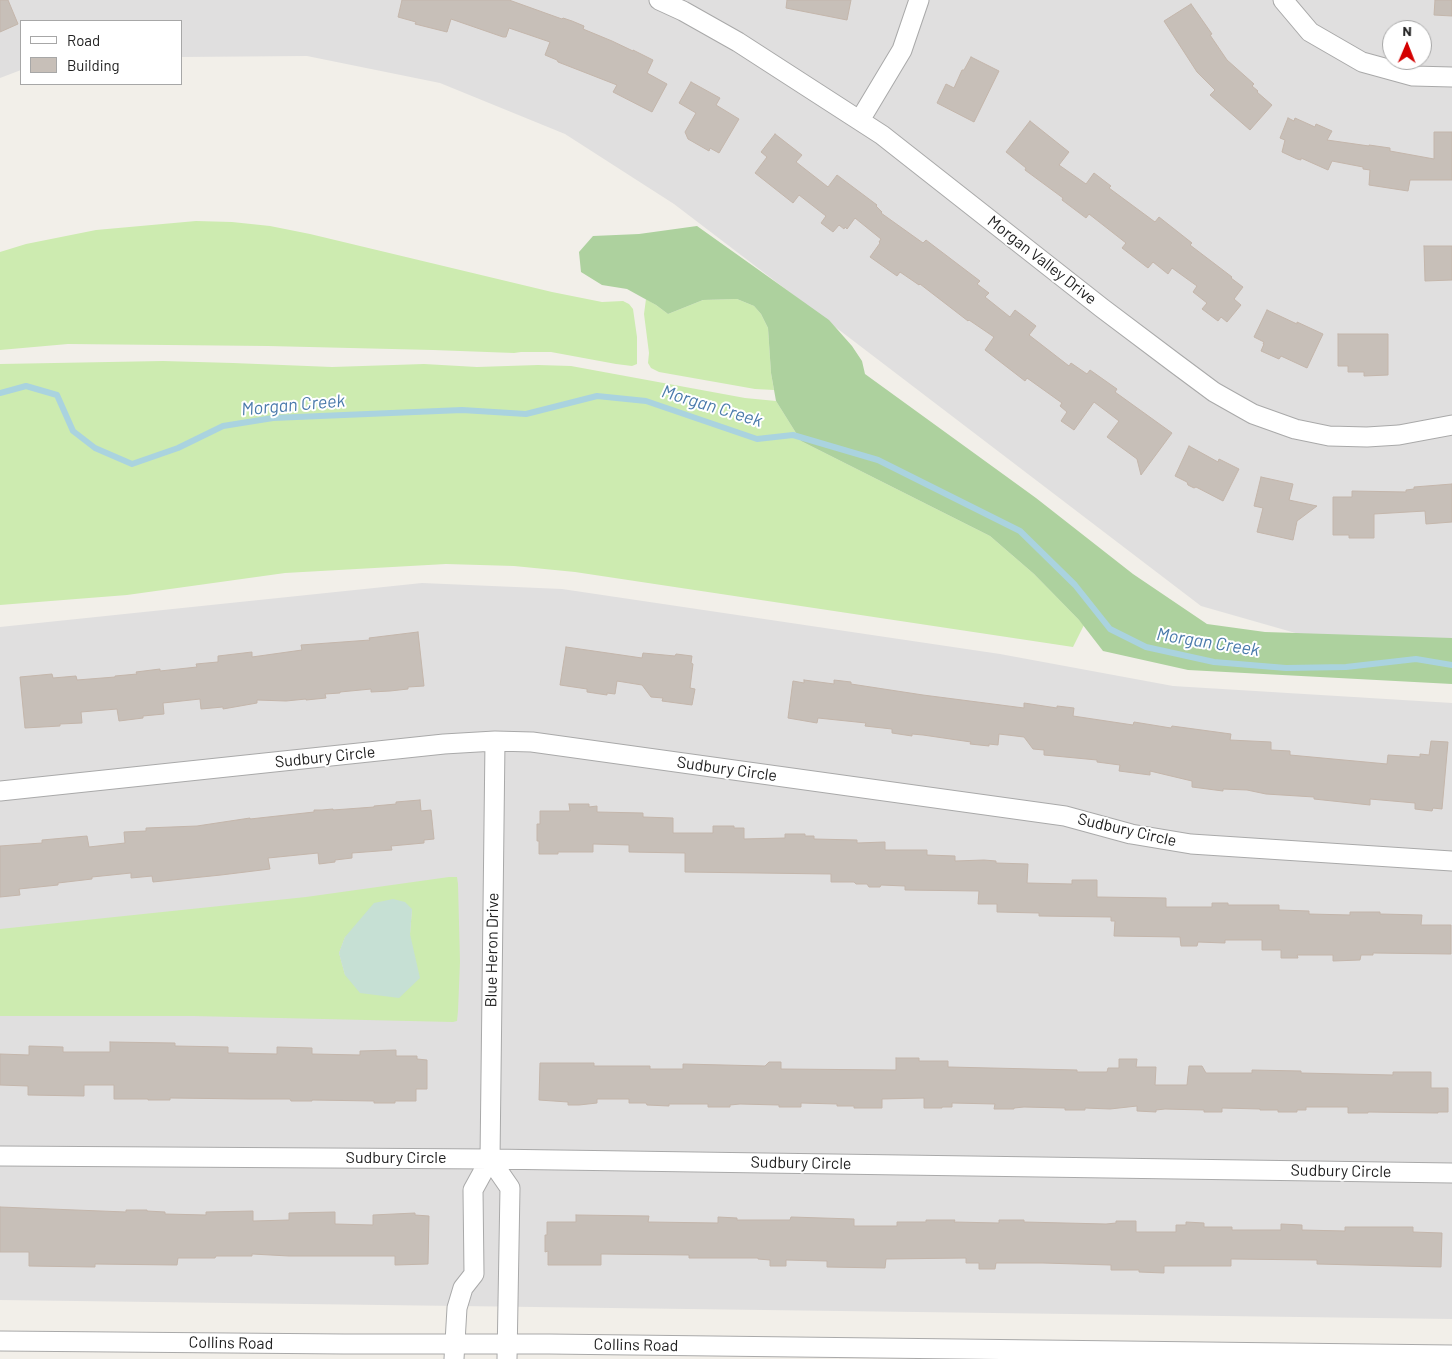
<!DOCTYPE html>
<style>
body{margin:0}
#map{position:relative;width:1452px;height:1359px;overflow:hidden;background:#f2efe9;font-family:Barlow,sans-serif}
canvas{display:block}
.legend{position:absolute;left:20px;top:20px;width:162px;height:65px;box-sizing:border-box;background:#fff;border:1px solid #a7a7a7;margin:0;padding:6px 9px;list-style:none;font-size:15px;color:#222}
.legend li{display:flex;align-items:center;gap:10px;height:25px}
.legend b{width:25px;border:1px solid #a7a7a7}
.north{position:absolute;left:1382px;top:20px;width:50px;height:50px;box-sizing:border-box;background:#fff;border:1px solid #a7a7a7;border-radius:50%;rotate:1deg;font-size:14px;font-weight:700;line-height:20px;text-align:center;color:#222}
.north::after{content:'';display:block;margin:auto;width:18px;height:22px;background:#d40000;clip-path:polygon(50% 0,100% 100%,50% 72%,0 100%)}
</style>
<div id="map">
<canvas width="1452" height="1359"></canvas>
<ul class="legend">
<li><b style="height:6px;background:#fff"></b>Road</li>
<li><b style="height:14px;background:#c7bfb8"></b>Building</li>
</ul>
<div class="north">N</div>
</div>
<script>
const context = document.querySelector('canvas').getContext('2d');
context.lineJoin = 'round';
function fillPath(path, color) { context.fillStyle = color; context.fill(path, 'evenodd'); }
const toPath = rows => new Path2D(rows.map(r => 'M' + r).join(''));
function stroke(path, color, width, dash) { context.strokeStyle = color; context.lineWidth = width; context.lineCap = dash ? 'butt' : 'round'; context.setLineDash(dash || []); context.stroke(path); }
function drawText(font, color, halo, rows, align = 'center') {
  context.font = font + ' Barlow,sans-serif'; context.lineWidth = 4; context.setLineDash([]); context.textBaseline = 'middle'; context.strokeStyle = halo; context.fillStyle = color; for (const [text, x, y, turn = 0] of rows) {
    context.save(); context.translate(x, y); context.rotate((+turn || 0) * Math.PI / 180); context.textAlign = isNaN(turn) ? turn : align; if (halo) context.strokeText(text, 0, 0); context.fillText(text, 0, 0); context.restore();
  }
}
fillPath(toPath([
 [0,0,1452,0,1452,644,1306,636,1201,606,674,204,565,134,440,83,307,56,181,57,181,21,21,21,21,70,0,78],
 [1392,30,1422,30,1422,60,1392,60],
 [422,583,562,589,1000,654,1173,686,1452,703,1452,1319,0,1300,0,627]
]), '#e0dfdf');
fillPath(toPath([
 [196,221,232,222,270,226,310,234,552,292,602,302,623,301,629,304,633,309,637,337,637,364,632,366,616,364,551,352,521,352,514,353,433,350,268,346,68,344,0,350,0,252,26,244,96,230],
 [646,299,656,305,668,314,703,300,737,299,754,306,761,314,768,328,771,373,774,390,755,389,659,372,651,368,648,363,649,353,644,314],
 [163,361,233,363,332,367,424,364,477,367,538,365,571,366,745,398,776,401,801,441,990,536,1034,574,1084,625,1073,647,575,572,514,566,446,564,285,573,127,595,0,605,0,364],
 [449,877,457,877,458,884,460,962,458,1011,457,1021,453,1022,193,1016,0,1016,0,929,306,897],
 [412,909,410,934,345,975,339,953,345,937]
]), '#cdebb0');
fillPath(toPath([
 [697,226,829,320,852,346,862,361,865,374,1036,498,1133,574,1207,624,1265,632,1452,638,1452,684,1188,670,1103,651,1079,620,1034,574,990,536,801,441,776,401,771,373,768,328,761,314,754,306,737,299,703,300,668,314,656,305,627,289,602,285,581,272,579,252,593,236,639,234]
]), '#add19e');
fillPath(toPath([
 [393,899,405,902,412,909,410,934,420,978,399,998,360,993,345,975,339,953,345,937,374,903]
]), '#c6e0d4');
stroke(toPath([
 [0,393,26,386,57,395,73,431,95,448,132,464,178,448,223,426,273,418,462,410,526,414,597,396,646,401,757,439,793,435,878,460,1020,531,1075,585,1110,629,1146,647,1214,662,1286,668,1346,667,1416,659,1452,665]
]), '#aad3df', 6);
const building = toPath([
 [0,0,8,0,18,24,0,32,0,0],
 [402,0,509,0,562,19,563,18,572,21,584,26,583,29,612,41,633,51,633,50,653,60,647,73,667,84,652,112,613,92,617,85,558,62,557,60,545,55,550,42,509,28,506,37,503,37,451,19,447,32,415,24,416,22,398,17,402,0],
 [787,0,851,0,847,20,786,8,787,0],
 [1435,0,1452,0,1452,16,1434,15,1435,0],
 [1191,4,1212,34,1210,35,1227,60,1254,84,1252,86,1258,91,1257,92,1272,105,1250,130,1210,95,1215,90,1197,72,1164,21,1191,4],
 [971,57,999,71,974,122,937,103,946,84,954,88,962,70,964,70,971,57],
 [691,82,720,98,716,105,739,119,719,153,710,148,709,151,688,139,685,132,696,113,679,103,691,82],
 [1288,118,1294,121,1295,118,1315,127,1316,124,1332,131,1327,140,1369,146,1369,145,1390,148,1390,151,1434,159,1434,132,1452,132,1452,180,1410,180,1408,191,1369,185,1370,170,1363,169,1363,167,1332,161,1328,170,1301,158,1301,160,1297,159,1282,152,1285,140,1280,138,1288,118],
 [1030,121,1069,152,1059,165,1086,184,1094,173,1111,186,1109,188,1155,222,1159,217,1192,243,1190,245,1232,277,1231,278,1243,287,1234,299,1241,305,1227,322,1221,317,1218,321,1202,309,1207,303,1193,292,1197,286,1172,268,1168,274,1153,262,1148,268,1122,248,1126,243,1089,214,1086,218,1062,200,1063,198,1025,170,1026,168,1006,152,1030,121],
 [775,134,802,155,796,162,828,187,837,175,877,205,876,206,882,212,881,213,923,243,926,240,980,281,977,284,989,293,985,297,1010,317,1015,310,1036,326,1029,335,1069,366,1071,363,1087,374,1090,370,1117,389,1115,392,1172,433,1141,475,1137,459,1107,437,1119,421,1094,402,1074,430,1061,421,1067,412,1060,406,1062,403,1027,378,1025,381,985,350,994,337,969,320,968,321,920,284,919,285,900,272,897,276,870,257,880,243,879,242,881,239,855,218,847,229,845,227,844,229,839,225,833,232,821,223,826,216,799,195,793,203,755,173,767,157,761,152,775,134],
 [1424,246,1452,246,1452,280,1425,281,1424,246],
 [1267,310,1297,324,1297,322,1323,334,1307,368,1281,356,1279,359,1261,351,1264,344,1263,344,1264,342,1254,337,1267,310],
 [1338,334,1388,334,1388,375,1364,376,1364,372,1348,372,1348,366,1338,366,1338,334],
 [1189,446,1218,462,1219,459,1239,469,1223,501,1196,487,1194,488,1188,485,1187,482,1175,476,1189,446],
 [1261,477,1293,484,1289,500,1317,506,1297,521,1293,540,1257,532,1263,508,1254,506,1261,477],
 [1452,484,1452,522,1426,524,1425,511,1374,514,1374,538,1349,538,1349,535,1333,535,1333,497,1352,497,1352,491,1406,492,1406,490,1414,489,1414,487,1452,484],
 [418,632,424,686,408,687,408,689,390,691,371,692,371,689,340,692,340,693,325,694,326,698,306,700,306,699,286,701,257,700,257,703,223,709,223,707,201,709,200,699,163,703,164,714,143,716,143,718,119,721,117,709,81,712,82,723,60,724,60,726,25,728,20,677,52,674,53,678,76,676,77,680,115,677,115,676,137,674,136,672,160,669,160,671,197,667,196,664,218,662,218,656,252,652,252,657,302,650,301,645,370,640,369,638,418,632],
 [566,647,642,658,643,653,675,656,676,654,692,656,691,663,693,664,690,688,695,689,692,705,662,701,663,698,651,697,642,685,617,681,615,694,607,693,607,695,587,692,587,689,560,685,566,647],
 [804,680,834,684,834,680,851,682,851,684,923,695,1024,708,1024,703,1057,708,1057,706,1074,708,1073,716,1133,725,1134,722,1171,728,1172,726,1231,734,1230,740,1271,742,1271,750,1290,751,1290,755,1387,764,1388,755,1420,757,1420,754,1429,755,1431,741,1448,742,1442,809,1433,808,1432,811,1415,809,1415,803,1370,799,1370,805,1314,799,1314,797,1266,794,1247,790,1223,789,1223,791,1192,787,1192,781,1150,771,1150,775,1119,771,1120,765,1097,762,1097,760,1044,755,1044,750,1033,749,1024,737,999,734,998,745,989,744,989,746,970,744,971,742,923,735,912,734,912,736,892,733,892,729,865,726,866,723,818,718,817,723,788,718,793,681,804,683,804,680],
 [420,800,421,811,431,810,434,839,424,840,424,843,391,846,392,850,352,853,352,858,335,860,335,862,319,864,318,853,268,858,270,869,221,875,153,882,152,876,131,878,131,873,92,877,92,879,58,883,58,885,19,889,20,895,0,897,0,846,42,843,42,840,87,836,89,847,125,843,124,832,146,831,146,828,197,826,250,818,250,819,314,812,314,810,322,810,333,809,333,810,374,807,374,806,396,804,396,802,420,800],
 [569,804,589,804,589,807,597,806,597,812,643,813,643,817,673,818,673,833,713,833,713,826,734,826,734,828,744,828,744,839,785,838,785,834,805,834,805,836,814,836,814,839,857,840,857,843,885,842,885,850,927,850,927,855,955,856,955,861,984,860,996,861,996,863,1028,864,1027,883,1072,884,1072,880,1097,880,1097,897,1166,898,1166,907,1212,907,1212,903,1228,903,1228,905,1279,905,1279,910,1309,911,1309,914,1350,915,1350,912,1380,912,1380,914,1422,915,1421,925,1451,925,1451,954,1373,953,1373,955,1361,955,1360,960,1333,961,1333,955,1297,955,1298,958,1281,958,1281,950,1262,950,1262,940,1225,940,1225,943,1198,942,1197,946,1181,946,1180,937,1114,936,1115,921,1111,921,1111,917,1039,916,1039,913,997,912,997,904,978,904,979,891,905,890,905,886,881,885,880,887,869,887,867,884,856,884,854,882,831,882,831,874,685,872,685,853,629,852,629,845,593,844,593,852,558,852,558,854,539,854,539,841,537,841,537,824,540,824,540,811,570,811,569,804],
 [110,1042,175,1043,175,1046,228,1047,228,1053,277,1054,277,1047,312,1048,312,1054,360,1055,360,1051,396,1050,396,1056,417,1056,417,1059,427,1060,427,1089,416,1089,416,1101,395,1101,395,1103,374,1103,374,1101,312,1100,312,1101,291,1101,290,1099,250,1099,170,1098,170,1100,148,1100,148,1099,114,1099,114,1085,84,1085,84,1096,28,1095,28,1086,0,1085,0,1054,29,1055,29,1046,63,1047,63,1052,110,1052,110,1042],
 [896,1058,919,1058,919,1061,948,1061,948,1067,1077,1070,1077,1072,1107,1072,1108,1068,1119,1068,1119,1059,1137,1059,1136,1067,1156,1067,1155,1085,1187,1085,1189,1066,1202,1066,1206,1073,1252,1073,1252,1070,1301,1071,1301,1073,1393,1075,1393,1072,1431,1072,1431,1088,1448,1088,1448,1112,1438,1112,1438,1113,1368,1112,1368,1113,1348,1113,1348,1107,1306,1107,1306,1110,1297,1110,1297,1112,1278,1112,1278,1110,1260,1110,1260,1109,1222,1108,1222,1112,1204,1112,1204,1110,1165,1109,1156,1110,1156,1112,1137,1111,1137,1106,1110,1109,1085,1108,1085,1110,1065,1110,1065,1108,1024,1107,1014,1108,1014,1109,994,1109,995,1104,952,1103,952,1107,942,1107,942,1108,924,1108,924,1098,882,1099,882,1108,854,1108,854,1106,837,1106,837,1104,801,1103,801,1107,779,1107,779,1105,740,1104,730,1105,730,1107,708,1107,708,1104,669,1104,669,1106,647,1105,646,1103,629,1103,629,1099,597,1099,597,1103,579,1105,568,1105,568,1102,539,1100,540,1063,594,1063,594,1066,650,1066,650,1069,683,1069,683,1064,765,1066,769,1062,781,1062,781,1069,896,1070,896,1058],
 [0,1207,126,1212,126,1210,147,1210,147,1211,165,1212,165,1214,206,1215,206,1212,253,1211,253,1221,289,1220,289,1213,335,1212,335,1224,373,1225,373,1215,415,1213,415,1215,429,1216,428,1264,395,1265,395,1256,289,1256,252,1254,252,1256,216,1256,215,1258,178,1258,177,1265,95,1264,95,1267,29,1266,29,1252,0,1252,0,1207],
 [576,1215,649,1216,648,1222,718,1223,718,1217,737,1218,737,1220,790,1220,791,1217,854,1219,854,1226,897,1226,897,1222,926,1222,926,1220,955,1220,954,1222,999,1223,999,1220,1024,1220,1024,1222,1106,1224,1116,1223,1116,1221,1136,1221,1136,1232,1176,1232,1176,1225,1186,1225,1186,1222,1204,1223,1204,1227,1232,1227,1232,1230,1281,1230,1281,1224,1302,1225,1302,1230,1345,1231,1345,1227,1413,1227,1413,1232,1442,1233,1441,1267,1317,1264,1317,1260,1231,1259,1231,1266,1164,1266,1164,1273,1139,1272,1139,1270,1111,1270,1111,1265,1043,1263,996,1263,995,1269,979,1269,979,1263,966,1263,966,1258,886,1259,885,1268,827,1267,827,1261,786,1260,786,1266,770,1266,770,1260,758,1259,758,1258,689,1258,689,1255,601,1254,601,1265,548,1265,548,1251,545,1252,545,1235,547,1235,547,1222,576,1222,576,1215]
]);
fillPath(building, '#c7bfb8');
stroke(building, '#c4b6ab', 1);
const street = toPath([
 [659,0,683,11,738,42,882,135,1102,308,1175,363,1214,392,1253,414,1295,429,1329,436,1367,437,1399,435,1452,425],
 [1283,0,1310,32,1362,62,1413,76,1452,77],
 [860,120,902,50,919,0],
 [0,791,444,744,495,741,532,742,1065,816,1131,834,1191,844,1452,861],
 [0,1156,490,1159,1452,1173],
 [490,1159,510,1188,507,1359],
 [0,1341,344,1344,549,1344,1452,1355],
 [454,1359,457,1308,463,1288,474,1274,473,1190,490,1159,495,741]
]);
stroke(street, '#a9a9a9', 21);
stroke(street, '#fff', 19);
drawText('16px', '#222', '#fff', [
 ["Morgan Valley Drive",1042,260,38],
 ["Sudbury Circle",325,757,-6],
 ["Sudbury Circle",727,769,8],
 ["Sudbury Circle",1127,830,13],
 ["Blue Heron Drive",492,950,-89],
 ["Sudbury Circle",396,1158],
 ["Sudbury Circle",801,1163,1],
 ["Sudbury Circle",1341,1171,1],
 ["Collins Road",231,1343,1],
 ["Collins Road",636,1345,1]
]);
drawText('italic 18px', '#4a7aab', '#fff', [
 ["Morgan Creek",293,405,-5],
 ["Morgan Creek",712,406,17],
 ["Morgan Creek",1208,642,9]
]);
</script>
